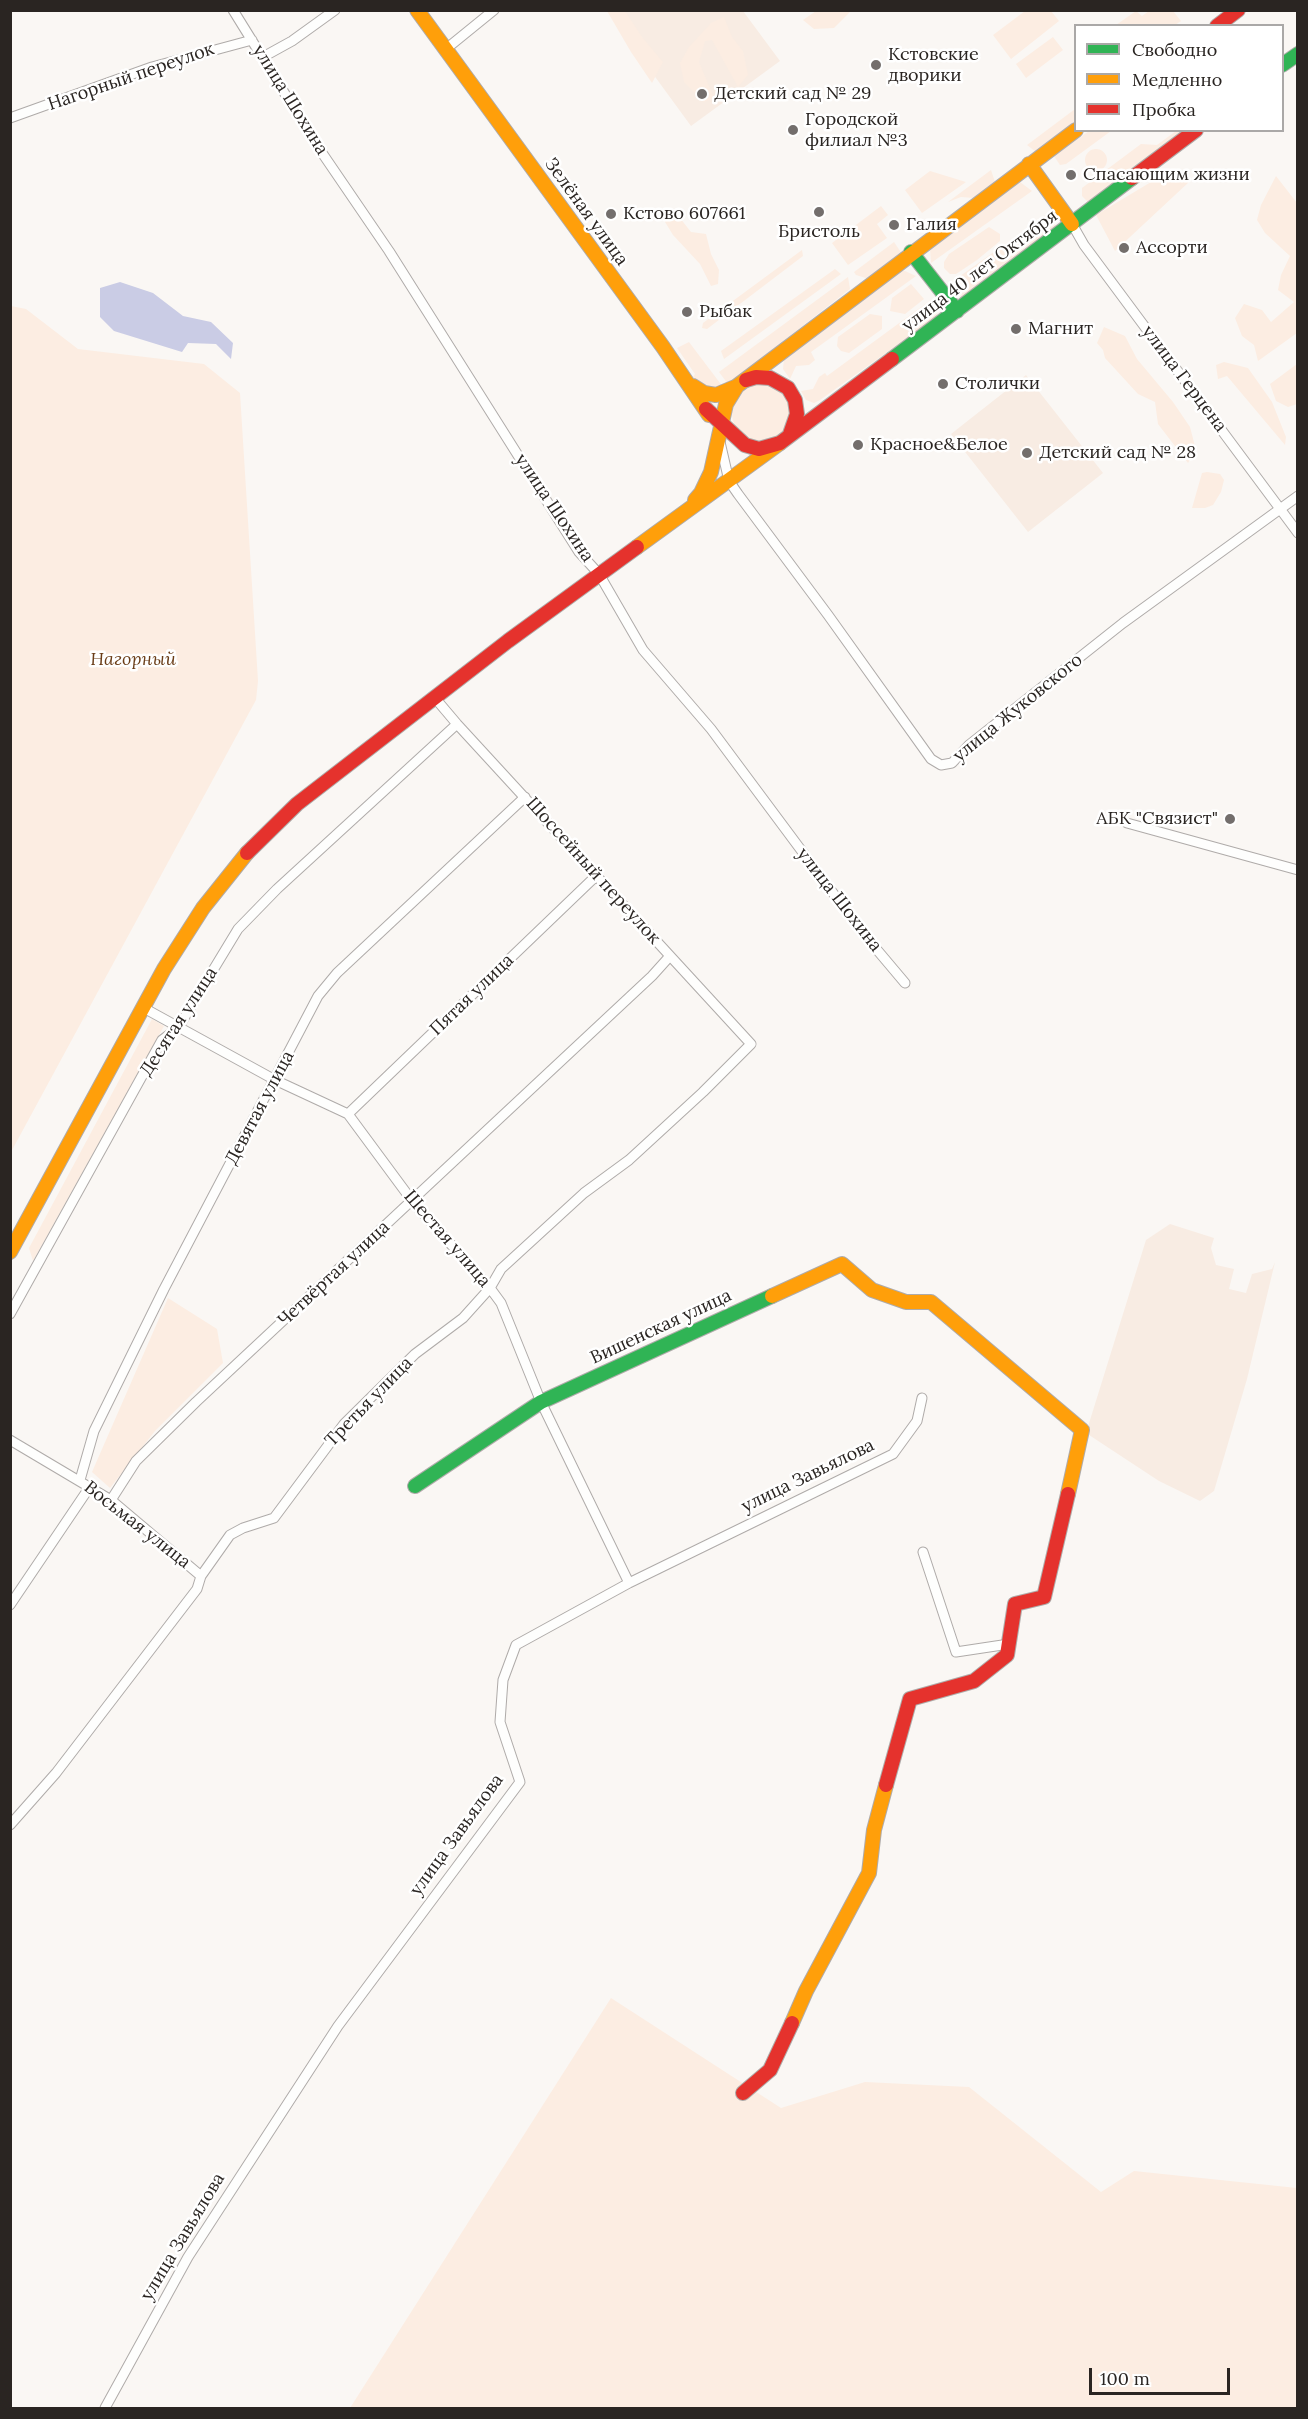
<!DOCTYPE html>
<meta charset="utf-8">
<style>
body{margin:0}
#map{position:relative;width:1308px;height:2419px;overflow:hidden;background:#faf7f4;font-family:Lora,serif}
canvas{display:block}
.frame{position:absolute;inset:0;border:12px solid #2a2522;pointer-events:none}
.legend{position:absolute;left:1074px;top:24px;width:210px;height:108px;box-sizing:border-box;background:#fff;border:2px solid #aaa8a7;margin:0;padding:8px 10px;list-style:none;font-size:18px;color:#2a2522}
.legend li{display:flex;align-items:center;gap:12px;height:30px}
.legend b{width:30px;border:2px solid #aaa8a7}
.scale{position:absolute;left:1089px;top:2368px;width:141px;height:27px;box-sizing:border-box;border:3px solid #2a2522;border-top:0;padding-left:8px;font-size:18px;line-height:21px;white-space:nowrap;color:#2a2522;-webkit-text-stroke:4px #fff;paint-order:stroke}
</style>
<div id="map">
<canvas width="1308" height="2419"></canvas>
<div class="frame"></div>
<ul class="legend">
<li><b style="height:8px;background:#30b455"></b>Свободно</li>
<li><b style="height:8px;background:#ff9f0a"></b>Медленно</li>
<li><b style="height:8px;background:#e5322d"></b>Пробка</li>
</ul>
<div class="scale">100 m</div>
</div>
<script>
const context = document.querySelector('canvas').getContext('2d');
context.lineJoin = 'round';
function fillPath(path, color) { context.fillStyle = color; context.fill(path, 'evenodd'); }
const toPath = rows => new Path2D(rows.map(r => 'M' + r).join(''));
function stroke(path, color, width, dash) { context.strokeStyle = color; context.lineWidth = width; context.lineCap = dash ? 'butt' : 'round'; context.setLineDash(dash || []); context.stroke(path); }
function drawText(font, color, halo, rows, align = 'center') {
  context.font = font + ' Lora,serif'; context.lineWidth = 5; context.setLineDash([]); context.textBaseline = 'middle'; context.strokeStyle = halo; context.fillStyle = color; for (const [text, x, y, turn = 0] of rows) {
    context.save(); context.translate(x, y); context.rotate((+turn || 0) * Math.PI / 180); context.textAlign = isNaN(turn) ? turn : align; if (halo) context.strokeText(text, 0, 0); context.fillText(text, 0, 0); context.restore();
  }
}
fillPath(toPath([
 [607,11,743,11,780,61,691,126],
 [1026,375,1103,473,1028,532,951,434],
 [1170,1224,1214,1238,1211,1248,1216,1265,1234,1269,1229,1289,1246,1293,1252,1274,1272,1269,1275,1262,1247,1379,1214,1491,1200,1501,1159,1481,1086,1433,1146,1240]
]), '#f8ece3');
fillPath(toPath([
 [607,11,625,11,642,37,663,62,652,83,631,52],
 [816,11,816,10,851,11,834,28,814,29,803,20],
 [1025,11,1051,11,1059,21,1011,59,993,35],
 [1136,11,1142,16,1149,11,1173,11,1181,21,1175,25,1116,25],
 [724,17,732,37,743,51,748,75,738,87,712,40,705,41,699,62,714,98,704,102,684,82,680,63,689,47,711,23],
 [1053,37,1063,50,1026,78,1016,64],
 [1075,109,1075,123,1036,152,1027,145],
 [1089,131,1111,131,1066,164,1060,165,1054,156],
 [1176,131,1183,131,1088,202,1082,196,1082,188,1141,144,1157,145],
 '1085 160a11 11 0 1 1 22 0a11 11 0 1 1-22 0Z',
 [991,170,995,182,974,198,961,197,948,202],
 [930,171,966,182,922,213,905,190],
 [1174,174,1189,182,1115,251,1096,215,1161,176],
 [1276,176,1297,203,1297,333,1258,361,1254,345,1242,336,1235,318,1244,304,1262,310,1271,322,1294,302,1278,290,1281,275,1290,256,1265,233,1257,220,1261,205],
 [1020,182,1032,191,931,263,930,249],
 [881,206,888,215,877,224,887,238,848,265,832,243],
 [667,208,680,218,691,232,706,234,711,254,719,270,718,284,711,286,700,264,673,235,662,217],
 [1047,214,1056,226,961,298,952,290,949,284],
 [989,227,1000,234,1000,241,977,260,956,274,950,274,944,268,944,262,949,254],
 [894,242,902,254,869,279,856,275,854,272],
 [802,250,803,256,707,329,702,328,703,323],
 [835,269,841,274,724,359,721,351],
 [899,271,905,271,916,276,811,352,815,360,809,365,796,366,790,379,783,369,784,359],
 [848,277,850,289,728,384,719,372],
 [911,284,924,299,905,314,890,311,892,298],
 [932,299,936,303,938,312,935,318,820,400,814,403,806,400,801,391,813,389,819,377,825,373,827,376],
 [11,306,26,309,78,349,204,364,240,393,258,681,256,700,11,1152],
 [870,314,882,316,882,329,849,353,841,351,837,346,838,337],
 [1104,327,1125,336,1137,359,1173,402,1190,427,1196,450,1188,463,1158,424,1155,402,1138,394,1105,358,1103,350,1097,343],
 [689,342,723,387,709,389,696,382,693,377,695,374,677,348],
 [1224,362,1248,368,1272,402,1286,437,1285,445,1227,376,1218,379,1216,365],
 [1297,364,1297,404,1288,407,1276,401,1270,384],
 '732 413a29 29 0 1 1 58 0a29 29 0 1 1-58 0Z',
 [1207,472,1220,474,1224,480,1221,492,1213,505,1205,508,1192,508,1202,473],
 [152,1019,164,1026,33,1261,29,1248],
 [168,1298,217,1329,223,1363,155,1431,110,1488,92,1472],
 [611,1998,781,2108,865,2082,969,2087,1101,2192,1134,2171,1297,2188,1297,2408,350,2408]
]), '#fcede2');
fillPath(toPath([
 [120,282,153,293,183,316,211,322,233,343,231,359,216,344,188,343,182,352,114,331,100,317,100,288]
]), '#cacce5');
const street = toPath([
 [233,10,316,144,389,251,579,552,599,574,643,650,711,729,862,932,905,983],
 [446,49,494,10],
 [263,57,292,41,335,10],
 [10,118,152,67,252,40],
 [1072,224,1084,245,1298,533],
 [720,442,729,481,738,494,828,615,931,759,941,765,952,763,969,745,1123,623,1298,496],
 [1127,823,1298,870],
 [142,1007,275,1080,348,1114,413,1202,490,1288,501,1303,541,1402,629,1583],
 [348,1114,597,875],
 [10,1314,162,1040,178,1028,238,929,277,889,457,724],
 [10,1440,111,1500,201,1576],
 [80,1480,94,1431,164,1289,318,996,337,973,525,797],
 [111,1500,136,1461,196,1402,652,976,670,956],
 [923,1552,956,1652,1009,1644],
 [10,1605,89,1488],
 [10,1825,56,1773,197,1589,201,1576,230,1535,243,1528,274,1518,344,1424,415,1354,463,1318,490,1288,501,1269,584,1193,629,1160,703,1092,751,1044,457,724,435,698],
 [105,2408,188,2257,338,2026,520,1782,500,1722,503,1680,516,1645,629,1583,893,1454,917,1421,922,1398]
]);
const fast = toPath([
 [1282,65,1298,54],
 [911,252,957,311],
 [892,359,1132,178],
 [415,1486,541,1402,772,1296]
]);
const slow = toPath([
 [417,10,663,347,709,415],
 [1029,164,1072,224],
 [693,386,704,393,716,395,735,387],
 [695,500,701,493,711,472,726,404,737,386,1076,130],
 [637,547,780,443],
 [10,1252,164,969,203,908,247,853],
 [772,1296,842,1264,872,1290,906,1302,931,1302,1082,1430,1068,1494],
 [792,2023,806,1991,869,1873,874,1830,886,1785]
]);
const jam = toPath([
 [1217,26,1238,10],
 [1132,178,1196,130],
 [746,380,756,377,770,378,788,388,795,400,797,414,790,434],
 [706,409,745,445,759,449,780,443,892,359],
 [247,853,297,804,508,641,637,547],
 [886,1785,910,1699,974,1681,1007,1655,1015,1604,1044,1597,1068,1494],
 [743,2093,770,2070,792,2023]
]);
stroke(street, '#afaba9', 11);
stroke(fast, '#afaba9', 16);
stroke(slow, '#afaba9', 16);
stroke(jam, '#afaba9', 16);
stroke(street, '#fefefd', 9);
stroke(fast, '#30b455', 14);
stroke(slow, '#ff9f0a', 14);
stroke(jam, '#e5322d', 14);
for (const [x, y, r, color] of [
 [876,65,6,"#736e6c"],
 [702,94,6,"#736e6c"],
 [793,130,6,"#736e6c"],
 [1071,175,6,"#736e6c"],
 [819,212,6,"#736e6c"],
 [611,214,6,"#736e6c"],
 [894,225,6,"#736e6c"],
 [1124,248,6,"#736e6c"],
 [687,312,6,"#736e6c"],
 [1016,329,6,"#736e6c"],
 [943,384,6,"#736e6c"],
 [858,445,6,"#736e6c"],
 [1027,453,6,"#736e6c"],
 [1230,819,6,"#736e6c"]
]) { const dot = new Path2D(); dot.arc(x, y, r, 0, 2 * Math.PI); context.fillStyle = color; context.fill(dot); stroke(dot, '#fff', 2); }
drawText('18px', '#2a2522', '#fff', [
 ["Кстовские",888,55],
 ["дворики",888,76],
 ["Детский сад № 29",714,94],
 ["Городской",805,120],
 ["филиал №3",805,141],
 ["Спасающим жизни",1083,175],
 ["Кстово 607661",623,214],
 ["Галия",906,225],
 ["Бристоль",819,232,"center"],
 ["Ассорти",1136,248],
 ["Рыбак",699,312],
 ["Магнит",1028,329],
 ["Столички",955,384],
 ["Красное&Белое",870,445],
 ["Детский сад № 28",1039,453],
 ["АБК \"Связист\"",1218,819,"right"]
], 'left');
drawText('18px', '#2a2522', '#fff', [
 ["Нагорный переулок",131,77,-19],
 ["улица Шохина",290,100,58],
 ["Зелёная улица",586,212,54],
 ["улица 40 лет Октября",980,271,-37],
 ["улица Герцена",1184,379,53],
 ["улица Шохина",554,508,56],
 ["улица Жуковского",1018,708,-39],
 ["Шоссейный переулок",593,871,48],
 ["улица Шохина",839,900,52],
 ["Пятая улица",472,995,-44],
 ["Десятая улица",179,1022,-57],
 ["Девятая улица",260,1108,-62],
 ["Шестая улица",447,1239,49],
 ["Четвёртая улица",334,1274,-43],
 ["Вишенская улица",661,1327,-25],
 ["Третья улица",369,1402,-46],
 ["улица Завьялова",808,1476,-26],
 ["Восьмая улица",137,1525,38],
 ["улица Завьялова",457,1835,-54],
 ["улица Завьялова",183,2237,-59]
]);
drawText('italic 18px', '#6a3d18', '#fff', [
 ["Нагорный",133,660]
]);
</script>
